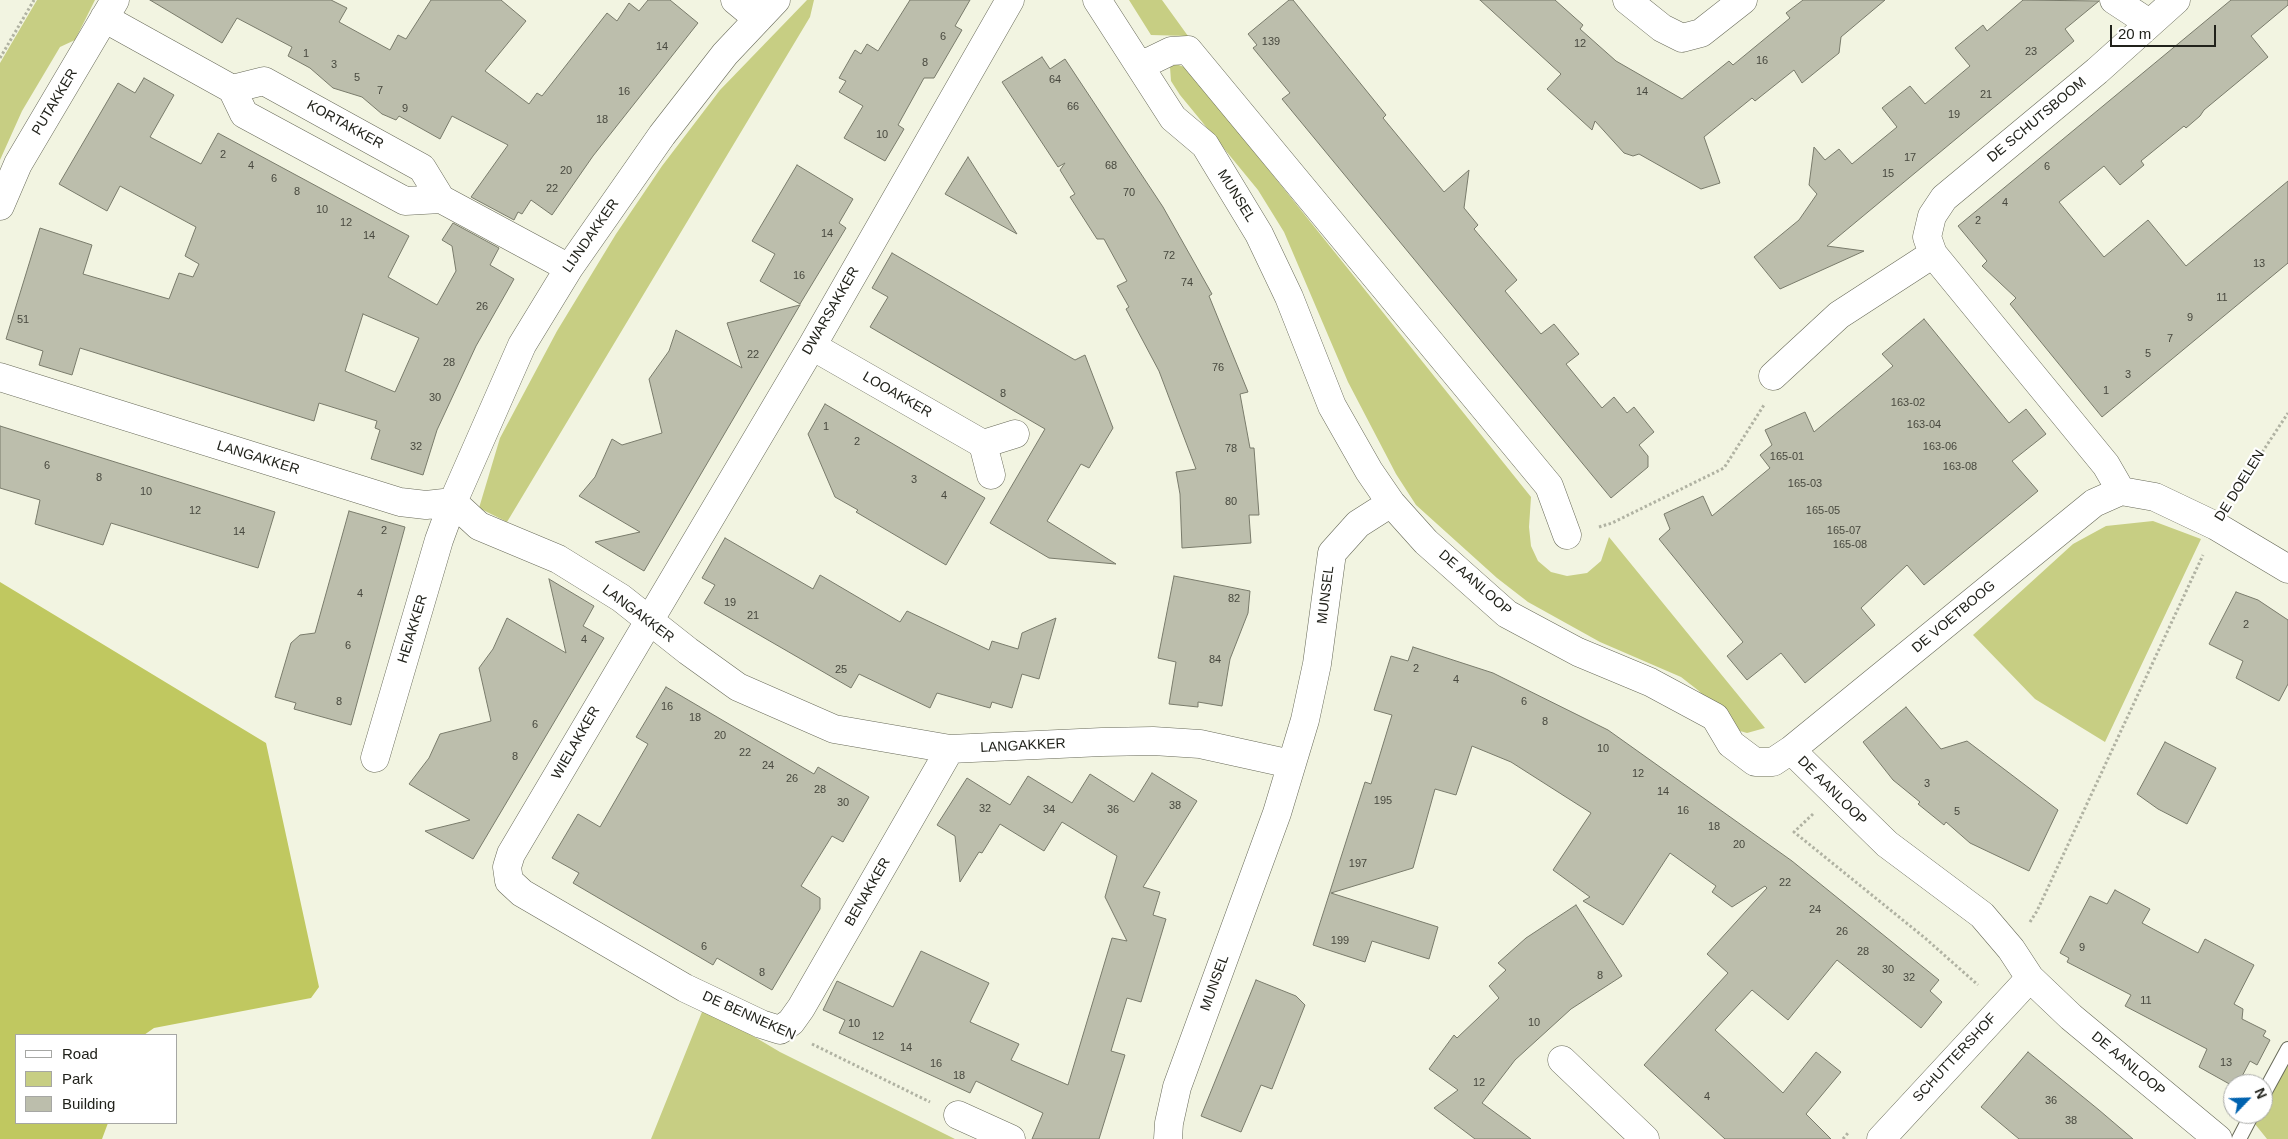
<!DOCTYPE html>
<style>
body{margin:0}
#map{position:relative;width:2288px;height:1139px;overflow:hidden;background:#f2f4e1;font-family:Arial,sans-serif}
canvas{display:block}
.legend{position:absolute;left:15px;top:1034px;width:162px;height:90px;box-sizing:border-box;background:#fff;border:1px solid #a6a7a4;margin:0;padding:6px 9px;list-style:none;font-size:15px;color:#21221b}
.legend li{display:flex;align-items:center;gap:10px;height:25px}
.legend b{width:25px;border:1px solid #a6a7a4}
.north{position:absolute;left:2223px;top:1074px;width:50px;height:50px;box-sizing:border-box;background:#fff;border:1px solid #a6a7a4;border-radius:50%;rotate:66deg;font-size:14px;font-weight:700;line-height:20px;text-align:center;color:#21221b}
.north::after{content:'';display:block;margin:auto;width:18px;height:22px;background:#0062af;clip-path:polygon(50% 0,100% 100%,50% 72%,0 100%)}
.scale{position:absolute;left:2110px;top:25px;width:106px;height:22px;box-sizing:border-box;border:2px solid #21221b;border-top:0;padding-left:6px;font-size:15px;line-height:18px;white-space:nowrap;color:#21221b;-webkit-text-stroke:4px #fff;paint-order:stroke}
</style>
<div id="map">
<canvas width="2288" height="1139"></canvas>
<ul class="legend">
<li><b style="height:6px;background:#fff"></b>Road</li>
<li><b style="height:14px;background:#c7ce83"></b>Park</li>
<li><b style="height:14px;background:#bcbeac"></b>Building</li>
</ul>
<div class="north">N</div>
<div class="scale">20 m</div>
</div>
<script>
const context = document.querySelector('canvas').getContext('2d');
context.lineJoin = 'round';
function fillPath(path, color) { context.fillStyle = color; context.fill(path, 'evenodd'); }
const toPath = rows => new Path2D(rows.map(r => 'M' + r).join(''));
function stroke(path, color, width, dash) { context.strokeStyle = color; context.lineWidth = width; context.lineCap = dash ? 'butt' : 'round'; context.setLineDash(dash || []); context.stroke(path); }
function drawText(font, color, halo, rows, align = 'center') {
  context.font = font + ' Arial,sans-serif'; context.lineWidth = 4.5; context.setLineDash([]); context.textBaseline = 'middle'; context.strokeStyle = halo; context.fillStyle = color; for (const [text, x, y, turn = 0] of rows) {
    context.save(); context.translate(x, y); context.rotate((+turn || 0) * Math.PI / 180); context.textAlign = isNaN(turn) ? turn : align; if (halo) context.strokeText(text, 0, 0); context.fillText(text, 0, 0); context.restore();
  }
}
fillPath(toPath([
 [37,0,95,0,75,40,60,47,22,111,0,160,0,63],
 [807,0,814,0,810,17,507,522,479,508,500,438,557,331,616,234,662,166,720,90],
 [1129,0,1162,0,1188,36,1151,35],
 [1176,64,1187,68,1531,497,1529,527,1531,546,1538,561,1551,572,1567,576,1587,573,1601,561,1609,537,1765,728,1747,733,1733,729,1699,691,1681,677,1600,642,1528,602,1497,578,1416,505,1396,474,1348,382,1284,232,1258,190,1180,95,1171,81,1170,67],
 [2153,521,2201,539,2105,742,2035,699,1973,635,2073,544,2106,526],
 [704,1007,780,1052,955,1139,651,1139],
 [2288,1062,2288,1139,2267,1139,2255,1124,2260,1114,2263,1114,2263,1109]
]), '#c7ce83');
fillPath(toPath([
 [0,582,266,743,319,987,311,998,154,1028,144,1035,16,1035,16,1123,108,1123,102,1139,0,1139]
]), '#c0c860');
const building = toPath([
 [150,0,331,0,347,8,339,22,390,50,398,35,406,39,431,0,501,0,526,21,485,71,529,104,537,93,542,96,607,13,617,21,629,3,639,11,648,0,670,0,698,23,593,156,552,215,531,200,522,214,518,212,514,220,471,197,508,145,452,116,440,139,399,116,396,120,382,114,362,97,333,88,310,68,288,56,292,47,237,18,222,43,150,0],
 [910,0,970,0,955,26,962,30,934,78,924,78,898,125,904,129,885,161,844,138,863,106,839,92,846,81,839,78,855,50,861,54,867,44,878,51,910,0],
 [1289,0,1293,0,1386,115,1383,118,1444,192,1469,170,1464,208,1478,225,1474,229,1517,280,1505,291,1541,334,1554,324,1579,354,1566,364,1602,408,1614,397,1627,413,1634,407,1654,432,1639,445,1648,456,1648,467,1611,498,1282,99,1290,93,1253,48,1257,45,1248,34,1289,0],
 [1480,0,1555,0,1583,25,1580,29,1616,61,1682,99,1729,61,1733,65,1790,18,1786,13,1803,0,1885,0,1841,37,1839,53,1802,83,1794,70,1755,101,1752,98,1704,137,1720,183,1701,189,1639,154,1633,156,1624,153,1595,121,1592,130,1547,89,1561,74,1480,0],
 [2023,0,2099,1,2065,29,2074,41,1827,246,1864,251,1780,289,1754,257,1799,220,1817,194,1809,185,1814,147,1825,160,1839,149,1852,164,1897,127,1882,108,1910,86,1925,104,1970,66,1955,48,1983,25,1987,31,2023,0],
 [2231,0,2288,0,2288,5,2251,36,2268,57,2204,110,2200,116,2186,128,2184,126,2141,161,2144,165,2120,185,2104,166,2059,202,2104,257,2148,220,2186,266,2288,181,2288,263,2102,417,2010,304,2016,298,1982,266,1987,261,1958,226,2231,0],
 [1042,57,1050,69,1065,59,1163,207,1212,294,1209,296,1248,392,1240,394,1250,448,1254,448,1259,515,1249,515,1251,543,1182,548,1180,494,1176,472,1196,469,1159,371,1126,309,1129,307,1117,286,1127,281,1104,239,1097,239,1070,197,1075,194,1060,170,1065,163,1058,167,1002,82,1042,57],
 [144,78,174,95,150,137,201,164,218,133,409,236,388,277,437,305,456,271,452,246,442,240,453,223,499,248,490,265,514,279,476,346,437,430,423,475,371,459,380,430,375,428,377,421,319,403,314,421,80,348,72,375,39,365,43,351,6,339,40,228,92,245,83,274,169,299,179,273,193,277,199,264,185,256,196,227,120,186,107,211,59,184,118,83,135,93,144,78],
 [363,314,419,338,395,392,345,371,363,314],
 [968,157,1017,234,945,194,968,157],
 [797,165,853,199,839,223,846,228,800,304,760,281,775,254,752,241,797,165],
 [892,253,1075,360,1085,355,1113,428,1089,468,1081,464,1047,521,1116,564,1049,558,990,523,1045,429,870,327,888,297,872,288,892,253],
 [800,305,644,571,595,542,640,532,579,496,595,477,612,439,622,445,662,433,649,379,669,351,676,330,742,368,727,323,800,305],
 [1924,319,2009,423,2026,409,2046,434,2012,461,2038,491,1924,585,1907,565,1861,608,1875,625,1805,683,1781,653,1747,680,1727,656,1743,642,1659,539,1670,529,1664,514,1703,496,1712,516,1770,468,1760,455,1772,445,1765,430,1805,412,1814,432,1893,366,1882,354,1924,319],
 [825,404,985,498,946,565,856,512,858,510,835,497,808,434,825,404],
 [0,426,275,512,258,568,111,523,103,545,35,524,40,500,0,488,0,426],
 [349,511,405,527,351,725,294,709,296,703,275,697,291,643,300,635,315,633,349,511],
 [725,538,813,589,820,575,900,622,907,611,989,650,992,641,1018,649,1022,633,1056,618,1039,679,1022,674,1012,708,992,702,990,708,937,693,930,708,859,674,851,688,704,603,715,585,702,578,725,538],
 [1174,576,1250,591,1248,613,1230,659,1222,706,1198,702,1198,707,1169,704,1176,662,1158,658,1174,576],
 [549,579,594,606,583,626,604,638,473,859,425,831,470,820,409,784,429,758,440,734,491,721,479,668,493,649,507,618,566,653,549,579],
 [2236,592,2258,600,2288,620,2288,684,2279,701,2236,678,2243,661,2209,644,2236,592],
 [1413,647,1493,673,1608,730,1792,861,1939,980,1930,991,1942,1002,1921,1028,1837,960,1788,1020,1752,990,1715,1030,1783,1093,1816,1052,1841,1072,1806,1114,1831,1139,1725,1139,1644,1065,1728,973,1707,954,1767,888,1765,886,1732,907,1712,892,1716,886,1670,853,1623,925,1583,901,1590,897,1553,870,1591,813,1511,762,1472,746,1456,795,1435,789,1413,868,1331,893,1438,927,1429,959,1372,941,1365,962,1313,945,1365,782,1371,784,1392,715,1374,710,1391,656,1408,661,1413,647],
 [666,687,814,774,818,767,869,797,843,842,832,836,801,886,820,898,820,909,772,990,717,958,713,965,573,883,579,873,552,858,578,814,600,827,648,744,636,737,666,687],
 [1906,707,1941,749,1967,741,2058,810,2029,871,1970,843,1946,822,1944,825,1918,804,1920,802,1893,780,1863,742,1906,707],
 [2165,742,2216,768,2187,824,2158,809,2137,794,2165,742],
 [1152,773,1197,801,1143,887,1160,892,1153,915,1166,919,1141,1002,1127,998,1111,1051,1125,1055,1099,1139,1032,1139,1043,1113,976,1081,970,1093,839,1033,845,1020,823,1010,837,981,893,1007,921,951,989,983,970,1022,1019,1044,1011,1060,1068,1085,1112,938,1127,941,1105,897,1117,856,1062,822,1044,851,1000,824,982,853,979,852,960,882,955,836,937,825,967,778,1010,805,1028,776,1072,803,1090,774,1134,802,1152,773],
 [2115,890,2150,909,2142,923,2198,953,2205,939,2254,965,2234,1004,2243,1009,2242,1019,2266,1031,2263,1036,2270,1040,2257,1065,2250,1061,2238,1084,2233,1086,2199,1067,2207,1049,2125,1006,2131,995,2067,962,2069,958,2060,953,2090,896,2107,904,2115,890],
 [1576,905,1622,976,1571,1009,1515,1060,1482,1103,1531,1139,1475,1139,1434,1108,1458,1090,1429,1069,1454,1035,1457,1038,1499,998,1489,986,1506,970,1498,963,1526,938,1576,905],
 [1256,980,1296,996,1305,1005,1272,1089,1261,1085,1241,1132,1201,1116,1256,980],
 [2028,1052,2099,1110,2133,1139,2019,1139,1981,1107,2028,1052]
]);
fillPath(building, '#bcbeac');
stroke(building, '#797b6b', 1);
const service = toPath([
 [2263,1095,2288,1049],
 [2239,1139,2252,1114]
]);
const minor = toPath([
 [735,0,758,19],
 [1097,0,1173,118,1205,145,1259,234,1289,297,1332,406,1369,471,1391,503,1358,524,1332,553,1317,664,1305,720,1277,813,1177,1087,1169,1123,1168,1139],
 [1627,0,1662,28,1682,38,1701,33,1743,0],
 [2114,0,2149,23],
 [104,18,232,89,244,114,405,201,441,199,569,268],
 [1140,66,1171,51,1188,50,1549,486,1567,535],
 [232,89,264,81,422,168,441,199],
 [0,206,18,164,115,0],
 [1933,254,2106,465,2121,491],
 [812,346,983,444,991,475],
 [1773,376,1839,315,1933,254,1927,237,1932,216,1944,198,2097,71,2176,0],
 [0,377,400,502,426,505,453,502,479,526,558,559,621,598,688,651,738,687,834,729,950,749,1102,742,1153,741,1200,744,1291,764],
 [983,444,1015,434],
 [2121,491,2155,497,2216,526,2288,569],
 [1391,503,1426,542,1507,614,1578,652,1650,682,1715,717,1731,744,1755,762,1773,762,1791,750,1887,844,1982,915,2011,949,2030,978,2071,1017,2218,1139],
 [950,749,801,1008,791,1022,780,1030,761,1024,685,988,522,893,509,881,507,867,511,854,812,346,1010,0],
 [1791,750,2094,503,2121,491],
 [375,758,439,540,453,502,522,345,569,268,662,135,725,54,776,0],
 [1562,1060,1645,1139],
 [958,1115,1011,1139],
 [1881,1139,2030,978]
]);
stroke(service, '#686a59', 16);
stroke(minor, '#686a59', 29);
stroke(toPath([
 [0,58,34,0],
 [2232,498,2288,413],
 [1599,527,1612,523,1724,468,1764,405],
 [1813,814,1794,832,1925,938,1978,985],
 [2030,922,2037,911,2203,555],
 [812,1044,930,1102],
 [1843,1139,1848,1133]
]), '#b0b2a2', 3, [2.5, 2.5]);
stroke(service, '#fff', 14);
stroke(minor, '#fff', 28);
drawText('11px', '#48493f', null, [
 ["6",943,37],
 ["139",1271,42],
 ["12",1580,44],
 ["14",662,47],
 ["23",2031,52],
 ["1",306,54],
 ["16",1762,61],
 ["8",925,63],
 ["3",334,65],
 ["5",357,78],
 ["64",1055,80],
 ["7",380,91],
 ["16",624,92],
 ["14",1642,92],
 ["21",1986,95],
 ["66",1073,107],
 ["9",405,109],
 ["19",1954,115],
 ["18",602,120],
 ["10",882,135],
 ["2",223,155],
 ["17",1910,158],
 ["4",251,166],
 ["68",1111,166],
 ["6",2047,167],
 ["20",566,171],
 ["15",1888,174],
 ["6",274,179],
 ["22",552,189],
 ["8",297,192],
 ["70",1129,193],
 ["4",2005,203],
 ["10",322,210],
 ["2",1978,221],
 ["12",346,223],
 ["14",827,234],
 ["14",369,236],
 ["72",1169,256],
 ["13",2259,264],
 ["16",799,276],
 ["74",1187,283],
 ["11",2222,298],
 ["26",482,307],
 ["9",2190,318],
 ["51",23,320],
 ["7",2170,339],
 ["5",2148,354],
 ["22",753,355],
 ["28",449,363],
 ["76",1218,368],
 ["3",2128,375],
 ["1",2106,391],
 ["8",1003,394],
 ["30",435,398],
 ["163-02",1908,403],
 ["163-04",1924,425],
 ["1",826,427],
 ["2",857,442],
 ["32",416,447],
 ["163-06",1940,447],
 ["78",1231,449],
 ["165-01",1787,457],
 ["6",47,466],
 ["163-08",1960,467],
 ["8",99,478],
 ["3",914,480],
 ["165-03",1805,484],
 ["10",146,492],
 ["4",944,496],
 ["80",1231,502],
 ["12",195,511],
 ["165-05",1823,511],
 ["2",384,531],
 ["165-07",1844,531],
 ["14",239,532],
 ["165-08",1850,545],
 ["4",360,594],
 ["82",1234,599],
 ["19",730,603],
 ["21",753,616],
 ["2",2246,625],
 ["4",584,640],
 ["6",348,646],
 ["84",1215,660],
 ["2",1416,669],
 ["25",841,670],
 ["4",1456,680],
 ["8",339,702],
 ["6",1524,702],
 ["16",667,707],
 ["18",695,718],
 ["8",1545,722],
 ["6",535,725],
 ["20",720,736],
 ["10",1603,749],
 ["22",745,753],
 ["8",515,757],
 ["24",768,766],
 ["12",1638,774],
 ["26",792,779],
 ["3",1927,784],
 ["28",820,790],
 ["14",1663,792],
 ["195",1383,801],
 ["30",843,803],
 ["38",1175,806],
 ["32",985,809],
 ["34",1049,810],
 ["36",1113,810],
 ["16",1683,811],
 ["5",1957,812],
 ["18",1714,827],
 ["20",1739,845],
 ["197",1358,864],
 ["22",1785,883],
 ["24",1815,910],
 ["26",1842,932],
 ["199",1340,941],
 ["6",704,947],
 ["9",2082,948],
 ["28",1863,952],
 ["30",1888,970],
 ["8",762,973],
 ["8",1600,976],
 ["32",1909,978],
 ["11",2146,1001],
 ["10",1534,1023],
 ["10",854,1024],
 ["12",878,1037],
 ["14",906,1048],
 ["13",2226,1063],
 ["16",936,1064],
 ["18",959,1076],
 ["12",1479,1083],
 ["4",1707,1097],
 ["36",2051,1101],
 ["38",2071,1121]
]);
drawText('14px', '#21221b', '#fff', [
 ["PUTAKKER",55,102,-59],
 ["DE SCHUTSBOOM",2037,120,-40],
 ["KORTAKKER",345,125,29],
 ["MUNSEL",1236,196,58],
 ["LIJNDAKKER",591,236,-55],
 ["DWARSAKKER",831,311,-60],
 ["LOOAKKER",897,395,30],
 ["LANGAKKER",258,458,17],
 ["DE DOELEN",2240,486,-58],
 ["DE AANLOOP",1475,583,41],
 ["MUNSEL",1326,595,-83],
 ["LANGAKKER",638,614,37],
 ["DE VOETBOOG",1954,617,-40],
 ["HEIAKKER",413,629,-73],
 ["WIELAKKER",576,743,-60],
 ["LANGAKKER",1023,746,-3],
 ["DE AANLOOP",1832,791,45],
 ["BENAKKER",868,892,-60],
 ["MUNSEL",1215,983,-70],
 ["DE BENNEKEN",749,1016,24],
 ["SCHUTTERSHOF",1955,1058,-47],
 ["DE AANLOOP",2128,1064,40]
]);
</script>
